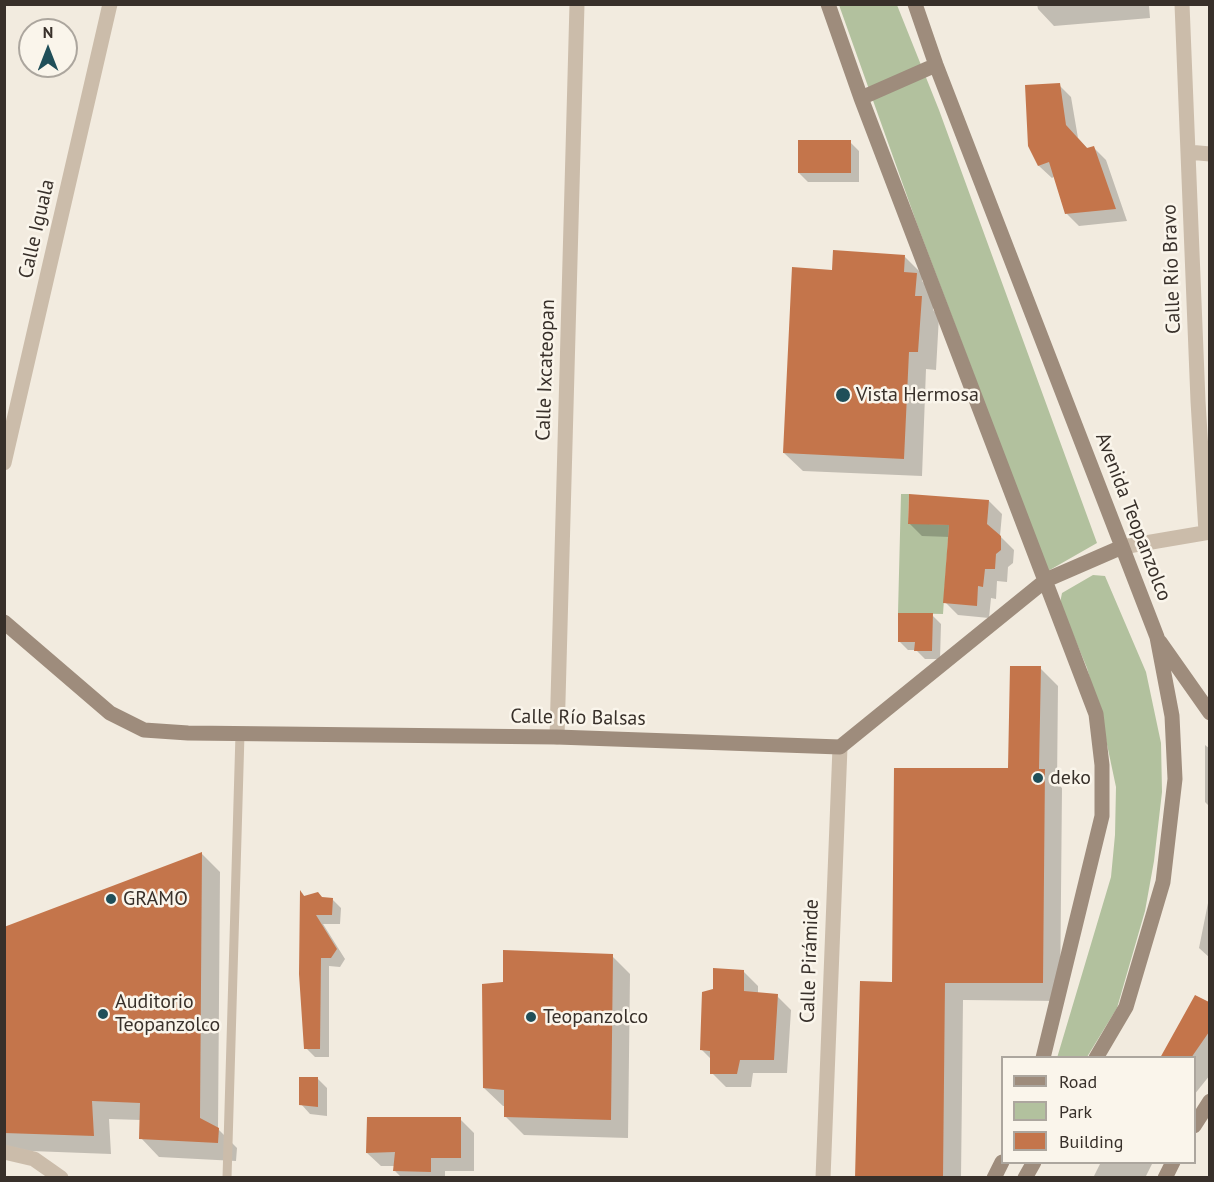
<!DOCTYPE html>
<meta charset="utf-8">
<style>
body{margin:0}
#map{position:relative;width:1214px;height:1182px;overflow:hidden;background:#f2ebdf;font-family:"PT Sans",sans-serif}
canvas{display:block}
.frame{position:absolute;inset:0;border:6px solid #38302a;pointer-events:none}
.legend{position:absolute;left:1001px;top:1056px;width:195px;height:108px;box-sizing:border-box;background:#faf5eb;border:2px solid #aca69e;margin:0;padding:8px 10px;list-style:none;font-size:18px;color:#38302a}
.legend li{display:flex;align-items:center;gap:12px;height:30px}
.legend b{width:30px;border:2px solid #aca69e}
.north{position:absolute;left:18px;top:18px;width:60px;height:60px;box-sizing:border-box;background:#faf5eb;border:2px solid #aca69e;border-radius:50%;rotate:0deg;font-size:16px;font-weight:700;line-height:24px;text-align:center;color:#38302a}
.north::after{content:'';display:block;margin:auto;width:21px;height:27px;background:#204f59;clip-path:polygon(50% 0,100% 100%,50% 72%,0 100%)}
</style>
<div id="map">
<canvas width="1214" height="1182"></canvas>
<div class="frame"></div>
<ul class="legend">
<li><b style="height:8px;background:#9e8c7c"></b>Road</li>
<li><b style="height:16px;background:#b2c19e"></b>Park</li>
<li><b style="height:16px;background:#c4754b"></b>Building</li>
</ul>
<div class="north">N</div>
</div>
<script>
const context = document.querySelector('canvas').getContext('2d');
context.lineJoin = 'round';
function fillPath(path, color) { context.fillStyle = color; context.fill(path, 'evenodd'); }
const toPath = rows => new Path2D(rows.map(r => 'M' + r).join(''));
function stroke(path, color, width, dash) { context.strokeStyle = color; context.lineWidth = width; context.lineCap = dash ? 'butt' : 'round'; context.setLineDash(dash || []); context.stroke(path); }
function drawText(font, color, halo, rows, align = 'center') {
  context.font = font + ' "PT Sans",sans-serif'; context.lineWidth = 5; context.setLineDash([]); context.textBaseline = 'middle'; context.strokeStyle = halo; context.fillStyle = color; for (const [text, x, y, turn = 0] of rows) {
    context.save(); context.translate(x, y); context.rotate((+turn || 0) * Math.PI / 180); context.textAlign = isNaN(turn) ? turn : align; if (halo) context.strokeText(text, 0, 0); context.fillText(text, 0, 0); context.restore();
  }
}
fillPath(toPath([
 [839,5,897,5,939,110,1097,543,1048,571,917,224],
 [901,494,909,494,908,523,949,525,943,614,898,613],
 [1093,575,1105,576,1146,672,1161,743,1162,792,1154,861,1145,911,1117,1008,1087,1057,1057,1058,1111,877,1115,835,1116,787,1105,735,1087,668,1060,603,1062,593]
]), '#b2c19e');
fillPath(toPath([
 [1037,4,1159,4,1159,5,1149,6,1150,18,1054,26,1038,9],
 [1059,85,1071,97,1078,138,1088,149,1094,148,1106,160,1127,221,1079,226,1067,214,1055,176,1052,178,1039,166,1029,145],
 [850,142,859,151,859,182,808,182,799,173],
 [904,256,923,275,922,281,934,293,933,310,939,316,936,370,926,369,922,476,803,471,784,453],
 [989,501,1002,514,1000,536,1014,550,1013,563,1008,567,1007,582,997,581,996,599,991,598,989,618,958,615,945,602,950,537,922,536,909,523],
 [932,615,941,624,940,659,925,659,916,650,908,650,899,641],
 [1040,668,1058,686,1057,783,1062,788,1060,1001,963,1000,961,1178,856,1178,893,983,1009,770],
 [1205,745,1210,749,1210,807,1205,802],
 [202,854,220,872,218,1129,237,1148,236,1161,159,1157,141,1138,141,1120,109,1119,111,1154,4,1150,4,929],
 [302,893,305,897,332,899,341,908,340,924,323,924,345,959,340,967,329,966,329,1057,315,1057,306,1048],
 [1210,893,1210,958,1199,948],
 [612,956,630,974,628,1138,524,1135,506,1117,506,1106,503,1106,484,1088,505,984],
 [744,972,758,986,758,994,777,996,791,1010,787,1073,753,1073,751,1087,726,1087,712,1073,712,1060,701,1049,714,990],
 [1196,997,1210,1003,1210,1075,1194,1095,1194,1058,1162,1058],
 [318,1079,327,1088,327,1116,310,1114,301,1104],
 [460,1119,474,1133,474,1171,445,1171,445,1178,402,1178,395,1171,395,1166,381,1166,367,1153],
 [1101,1162,1153,1162,1145,1178,1093,1178]
]), '#0003');
fillPath(toPath([
 [1060,83,1066,125,1087,148,1094,146,1116,209,1065,214,1049,162,1038,166,1028,146,1025,85],
 [798,140,851,140,851,173,798,173],
 [833,250,905,255,904,272,917,273,915,296,922,296,918,352,909,352,904,459,783,453,792,267,832,270],
 [909,494,989,500,987,524,1001,536,1001,550,996,554,995,569,985,569,983,587,978,586,977,606,943,603,949,525,908,524],
 [898,613,933,613,932,651,914,651,915,642,898,642],
 [1010,666,1041,666,1039,769,1045,769,1043,983,945,983,943,1178,855,1178,860,981,892,982,894,768,1008,768],
 [202,852,200,1118,219,1128,218,1143,139,1139,140,1103,92,1101,94,1136,4,1133,4,927],
 [300,890,304,896,318,892,322,897,333,898,332,915,316,915,337,949,331,958,321,958,320,1049,304,1049,299,974],
 [503,950,613,954,611,1120,504,1117,504,1090,483,1088,482,984,503,982],
 [713,968,744,970,744,991,778,994,774,1060,740,1060,737,1074,710,1074,710,1051,700,1050,702,992,713,989],
 [1195,995,1209,1002,1209,1032,1191,1058,1160,1058],
 [299,1077,318,1077,318,1107,299,1105],
 [367,1117,461,1117,461,1158,431,1158,431,1172,393,1171,395,1152,366,1153]
]), '#c4754b');
stroke(toPath([
 [227,1178,240,734]
]), '#cbbcaa', 9);
stroke(toPath([
 [1182,4,1198,401,1206,532],
 [1188,152,1210,154],
 [4,463,110,4],
 [1122,547,1210,532],
 [557,737,577,4],
 [4,1152,34,1159,61,1178],
 [823,1178,840,747]
]), '#cbbcaa', 15);
stroke(toPath([
 [828,4,861,98,1096,714,1102,765,1102,816,1043,1058],
 [915,4,936,65,1157,637,1172,716,1175,779,1163,882,1126,1007,1096,1058],
 [861,98,936,65],
 [4,622,110,713,144,730,188,733,557,737,840,747,1046,580,1122,547],
 [1160,642,1210,713],
 [1194,1126,1210,1101],
 [994,1178,1002,1162],
 [1025,1178,1034,1162],
 [1165,1178,1173,1162]
]), '#9e8c7c', 15);
for (const [x, y, r, color] of [
 [843,395,8,"#204f59"],
 [1038,778,6,"#204f59"],
 [111,899,6,"#204f59"],
 [103,1014,6,"#204f59"],
 [531,1017,6,"#204f59"]
]) { const dot = new Path2D(); dot.arc(x, y, r, 0, 2 * Math.PI); context.fillStyle = color; context.fill(dot); stroke(dot, '#faf5eb', 2); }
drawText('20px', '#38302a', '#faf5eb', [
 ["Calle Iguala",37,229,-77],
 ["Calle Río Bravo",1172,269,-92],
 ["Calle Ixcateopan",546,370,-88],
 ["Avenida Teopanzolco",1133,517,69],
 ["Calle Río Balsas",578,718,1],
 ["Calle Pirámide",810,961,-88]
]);
drawText('20px', '#38302a', '#faf5eb', [
 ["Vista Hermosa",856,395],
 ["deko",1050,778],
 ["GRAMO",123,899],
 ["Auditorio",115,1002],
 ["Teopanzolco",115,1025],
 ["Teopanzolco",543,1017]
], 'left');
</script>
